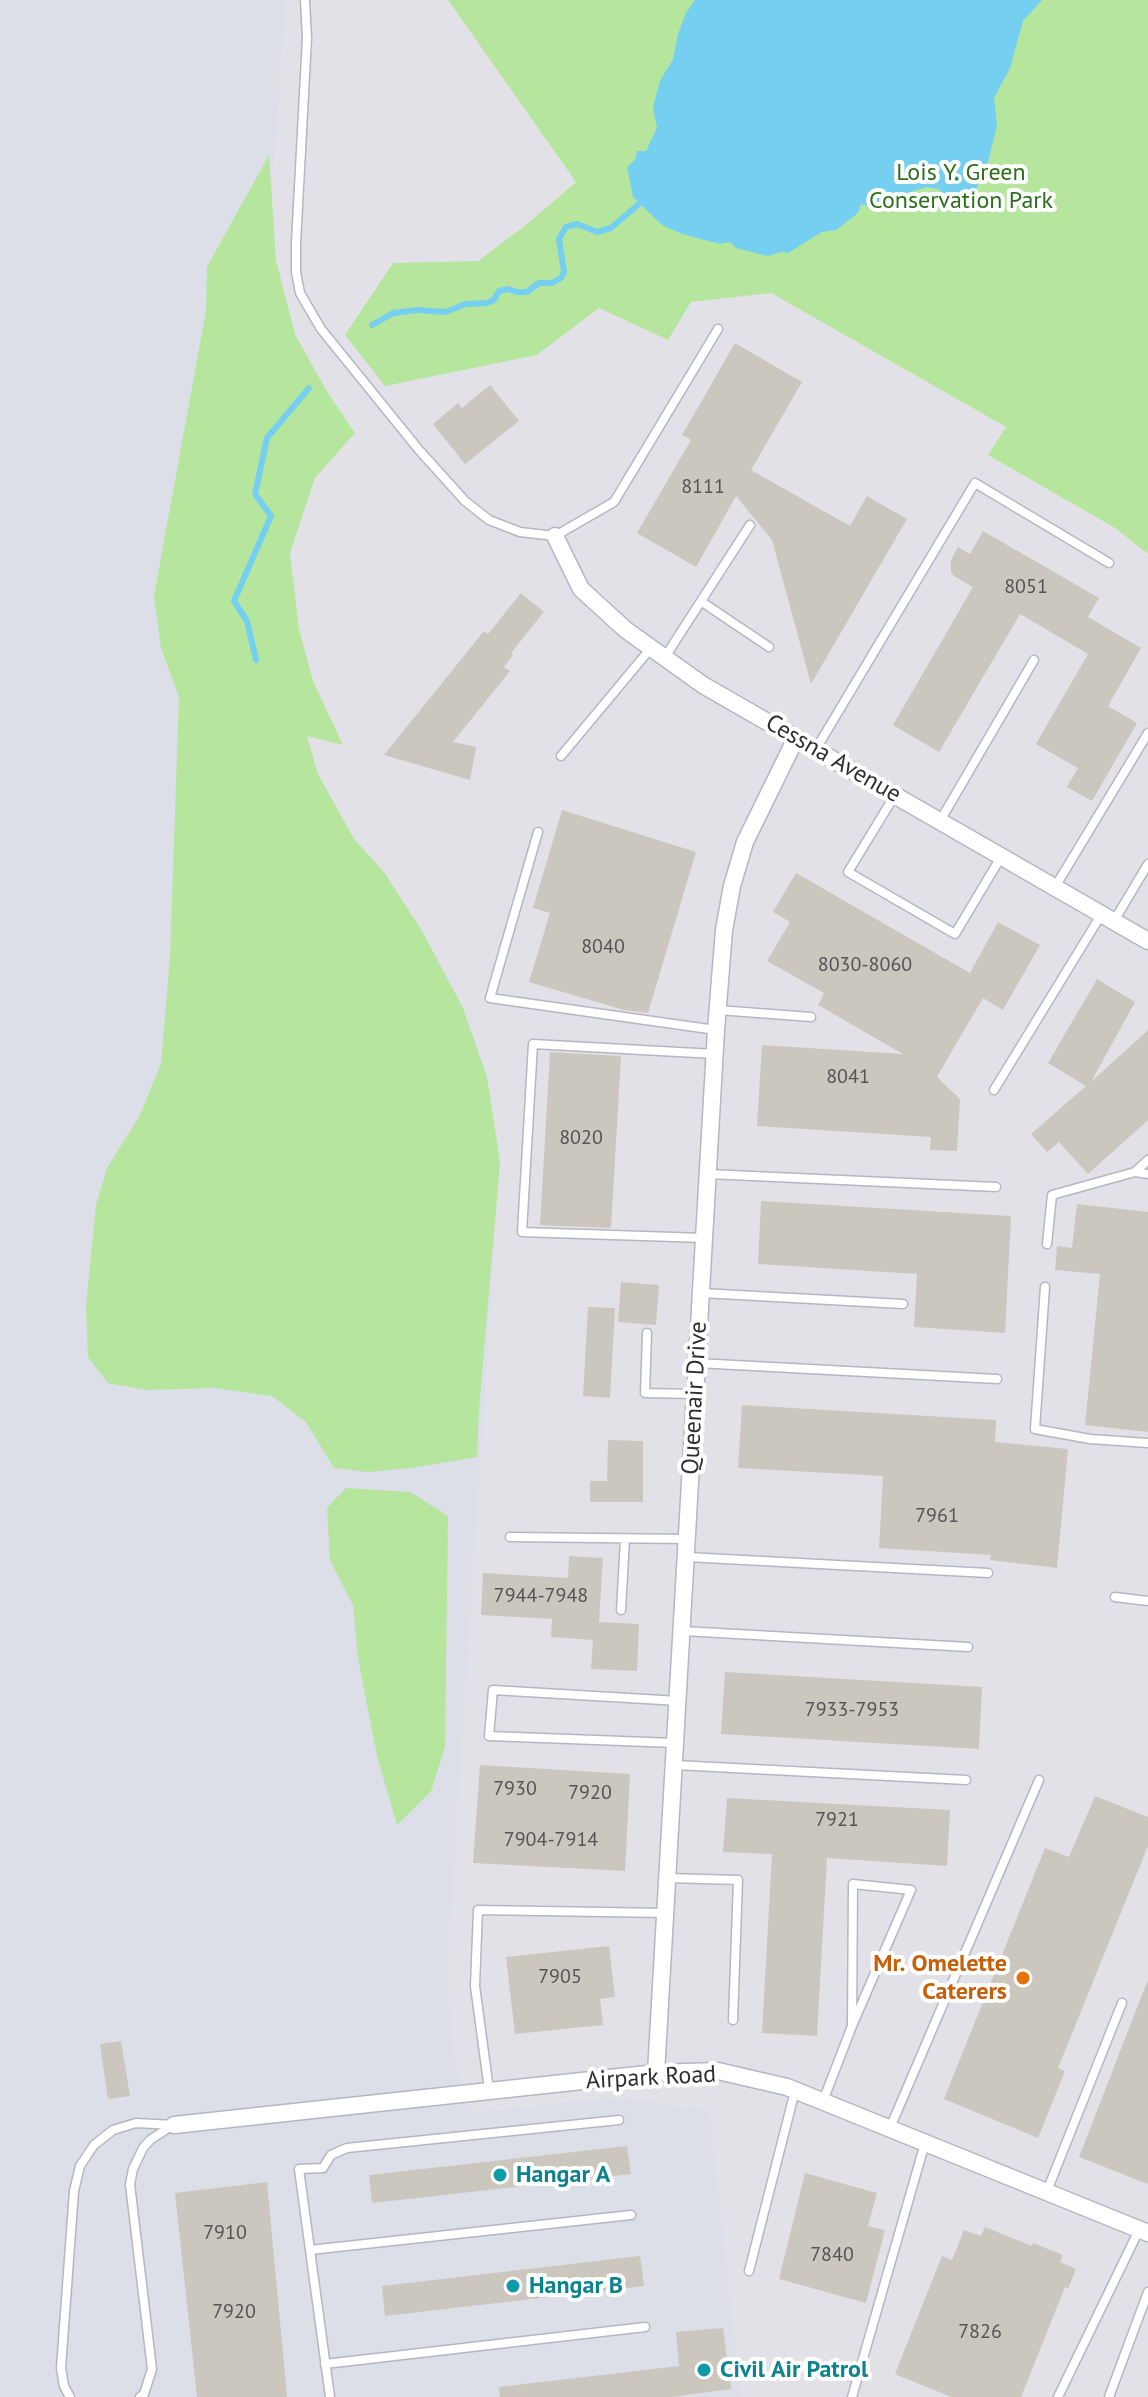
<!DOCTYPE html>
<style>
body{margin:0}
canvas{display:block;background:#efe9e1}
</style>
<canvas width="1148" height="2397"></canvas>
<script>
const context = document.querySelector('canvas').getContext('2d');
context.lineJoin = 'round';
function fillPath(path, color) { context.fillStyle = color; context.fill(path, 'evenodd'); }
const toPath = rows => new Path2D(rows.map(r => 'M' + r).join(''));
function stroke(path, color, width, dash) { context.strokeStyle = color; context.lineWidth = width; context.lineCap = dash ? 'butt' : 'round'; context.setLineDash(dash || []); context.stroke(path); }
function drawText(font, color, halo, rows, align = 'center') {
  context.font = font + ' "PT Sans",sans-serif'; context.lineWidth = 8; context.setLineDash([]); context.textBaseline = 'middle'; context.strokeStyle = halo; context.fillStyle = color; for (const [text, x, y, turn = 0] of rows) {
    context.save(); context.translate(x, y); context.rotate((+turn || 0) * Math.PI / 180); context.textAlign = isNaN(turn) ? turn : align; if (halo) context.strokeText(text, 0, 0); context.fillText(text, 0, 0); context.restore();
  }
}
fillPath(toPath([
 [286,0,448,0,576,181,522,228,478,261,393,264,537,355,599,308,668,340,691,302,771,293,1006,427,989,456,1115,528,1148,554,1148,2397,741,2397,708,2110,607,2097,473,2113,469,2106,455,2061,447,1976,500,1162,487,1077,422,931,384,872,354,839,318,774,306,735,342,744,313,681,299,629,290,554,315,478,355,433,325,388,295,334,276,260,272,204]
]), '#e3e1e8');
fillPath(toPath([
 [0,0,286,0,268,254,272,377,306,735,318,774,354,839,384,872,422,931,463,1008,487,1077,500,1162,447,1976,455,2061,469,2106,473,2113,607,2097,709,2110,741,2397,0,2397]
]), '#dcdee8');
fillPath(toPath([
 [448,0,1148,0,1148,554,1115,528,988,455,1006,427,771,293,691,302,668,340,599,308,537,355,385,386,345,335,393,263,478,261,522,228,576,182],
 [269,155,276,260,295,334,325,388,355,433,315,478,290,553,299,629,313,681,343,745,307,736,318,774,354,839,384,872,422,931,463,1008,487,1077,500,1162,479,1409,477,1457,412,1468,368,1472,334,1468,306,1422,272,1396,214,1388,146,1390,108,1383,88,1357,86,1306,96,1205,107,1168,139,1117,161,1064,170,957,179,697,161,648,154,596,206,311,207,267],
 [346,1488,410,1492,448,1516,445,1747,431,1791,397,1825,377,1756,358,1658,353,1605,330,1560,327,1508]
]), '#b6e59e');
fillPath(toPath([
 [695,0,1042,0,1023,21,1010,68,994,98,997,125,988,162,981,173,971,208,958,213,951,211,939,189,927,187,893,197,880,204,871,207,861,204,858,213,836,230,822,232,788,253,782,252,767,256,736,248,730,242,720,244,682,234,662,225,633,197,627,167,635,160,637,151,646,151,657,128,653,107,660,81,673,59,678,34,686,13]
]), '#75cff0');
stroke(toPath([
 [372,325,393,313,417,310,445,312,466,304,487,303,494,300,499,291,508,289,517,292,527,292,539,283,552,283,561,278,564,272,559,239,566,227,577,224,597,232,611,228,639,204],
 [256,660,247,621,234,601,271,516,255,494,267,438,309,388]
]), '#75cff0', 6);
fillPath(toPath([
 [735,343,802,382,751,470,850,526,867,496,907,519,811,684,772,540,736,496,696,567,637,533,691,440,682,435],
 [490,385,519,421,465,464,433,424,458,403,462,408],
 [983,531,1099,598,1088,617,1141,648,1108,706,1137,723,1092,801,1067,787,1078,768,1036,744,1088,654,1020,614,939,752,893,725,973,587,954,576,951,572,951,560,958,547,970,554],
 [521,593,544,612,511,653,513,655,504,667,510,671,453,742,476,747,470,780,384,755,484,631,488,634],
 [562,810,696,852,648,1013,624,1010,529,982,550,913,533,908],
 [796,873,970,973,998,922,1040,945,1003,1010,983,998,937,1077,960,1099,957,1151,930,1150,931,1137,757,1126,762,1045,903,1054,818,1005,824,993,767,961,790,922,773,912],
 [1097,979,1135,1002,1091,1082,1148,1030,1148,1120,1088,1174,1059,1142,1047,1152,1031,1134,1086,1086,1048,1063],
 [550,1052,621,1056,611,1228,540,1225],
 [761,1201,1011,1216,1005,1333,914,1327,917,1274,758,1264],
 [1077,1204,1148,1212,1148,1432,1085,1425,1100,1274,1055,1270,1057,1246,1072,1248],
 [621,1282,659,1285,656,1325,618,1322],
 [588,1307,615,1308,610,1398,583,1396],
 [742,1405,996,1420,995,1442,1068,1449,1057,1568,990,1560,991,1555,879,1548,883,1476,738,1468],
 [608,1440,643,1441,643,1502,590,1502,590,1481,607,1481],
 [569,1556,603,1558,599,1622,639,1624,637,1671,591,1669,593,1640,551,1637,552,1619,481,1615,483,1573,568,1578],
 [725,1672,982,1687,979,1749,721,1734],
 [480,1765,630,1774,625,1871,473,1863],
 [1095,1796,1148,1817,1148,1846,1058,2068,1065,2071,1038,2138,944,2099,1045,1848,1069,1857],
 [727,1798,950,1810,947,1866,827,1858,817,2036,762,2033,772,1854,723,1852],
 [609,1946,615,1997,600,1999,603,2025,515,2034,506,1957],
 [1147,1982,1148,1982,1148,2184,1079,2157],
 [121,2041,130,2096,108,2099,100,2044],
 [627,2146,631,2174,372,2203,369,2175],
 [805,2173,877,2193,868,2226,885,2230,866,2303,779,2279],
 [267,2182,287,2397,197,2397,175,2193],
 [985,2227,1032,2246,1033,2243,1063,2255,1060,2262,1076,2269,1068,2289,1065,2287,1021,2397,951,2397,895,2374,942,2256,952,2260,964,2230,981,2236],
 [640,2256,644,2286,385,2316,382,2286],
 [723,2328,731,2389,671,2397,500,2397,499,2387,679,2366,676,2332]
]), '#cbc7bf');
const service = toPath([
 [305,0,307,38,296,243,296,272,300,293,321,329,419,450,465,501,489,520,520,532,555,536,614,502,718,329],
 [702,602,769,647],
 [665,657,750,525],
 [816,749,975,483,1109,563],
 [561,756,651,648],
 [895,795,848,872,955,934,1001,857],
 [940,821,1034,660],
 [538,832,490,998,716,1030],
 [1055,887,1148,733],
 [1114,921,1148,864],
 [718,1010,811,1017],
 [994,1090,1101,915],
 [1148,1160,1135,1172,1148,1174],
 [708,1174,996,1187],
 [704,1238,522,1232,533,1044,715,1054],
 [1047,1244,1052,1195,1135,1172],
 [1045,1287,1035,1429,1090,1439,1148,1443],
 [701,1293,903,1304],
 [647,1333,645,1393,695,1394],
 [697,1363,997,1379],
 [510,1537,687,1539],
 [687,1557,988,1573],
 [1115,1597,1148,1601],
 [621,1610,625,1539],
 [683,1631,968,1647],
 [675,1743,489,1736,493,1690,679,1701],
 [675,1765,966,1780],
 [668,1878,738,1880,733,2020],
 [489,2090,475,1986,478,1910,666,1913],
 [823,2101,852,2026,911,1890,853,1884,852,2026],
 [890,2128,1039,1780],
 [1047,2191,1122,2003],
 [310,2250,631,2215],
 [749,2271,795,2091],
 [325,2364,645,2327],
 [70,2397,64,2386,61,2368,74,2191,80,2166,94,2145,113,2130,136,2123,174,2125],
 [140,2397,144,2394,152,2369,130,2184,133,2169,143,2148,150,2140,173,2125],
 [330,2397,299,2169,323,2168,331,2155,347,2148,619,2120],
 [852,2397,925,2143],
 [1058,2397,1139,2230],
 [1109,2397,1148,2292]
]);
const minor = toPath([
 [555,536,581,589,626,630,703,685,1148,941],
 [656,2073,716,1030,724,930,732,886,745,842,796,738],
 [174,2125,656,2073,718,2071,787,2087,1148,2233]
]);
stroke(service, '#b4b7c1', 11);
stroke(minor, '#b4b7c1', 19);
stroke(service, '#fff', 8);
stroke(minor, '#fff', 16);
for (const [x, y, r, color] of [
 [1023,1978,8,"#e8710a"],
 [500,2175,8,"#0f9aa8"],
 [513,2286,8,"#0f9aa8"],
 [704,2370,8,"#0f9aa8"]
]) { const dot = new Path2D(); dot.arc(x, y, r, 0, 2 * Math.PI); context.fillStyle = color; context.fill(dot); stroke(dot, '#fff', 3); }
drawText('20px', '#555452', null, [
 ["8111",703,487],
 ["8051",1026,587],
 ["8040",603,947],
 ["8030-8060",865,965],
 ["8041",848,1077],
 ["8020",581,1138],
 ["7961",937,1516],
 ["7944-7948",541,1596],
 ["7933-7953",852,1710],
 ["7930",515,1789],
 ["7920",590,1793],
 ["7921",837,1820],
 ["7904-7914",551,1840],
 ["7905",560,1977],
 ["7910",225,2233],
 ["7840",832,2255],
 ["7920",234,2312],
 ["7826",980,2332]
]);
drawText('24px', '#2c6e1b', '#fff', [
 ["Lois Y. Green",961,173],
 ["Conservation Park",961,201]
]);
drawText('24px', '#2e2e2e', '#fff', [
 ["Cessna Avenue",833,759,30],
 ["Queenair Drive",695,1398,-87],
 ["Airpark Road",651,2078,-3]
]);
drawText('bold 24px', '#c56008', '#fff', [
 ["Mr. Omelette",1007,1964],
 ["Caterers",1007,1992]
], 'right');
drawText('bold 24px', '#0d838f', '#fff', [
 ["Hangar A",516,2175],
 ["Hangar B",529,2286],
 ["Civil Air Patrol",720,2370]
], 'left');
</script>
